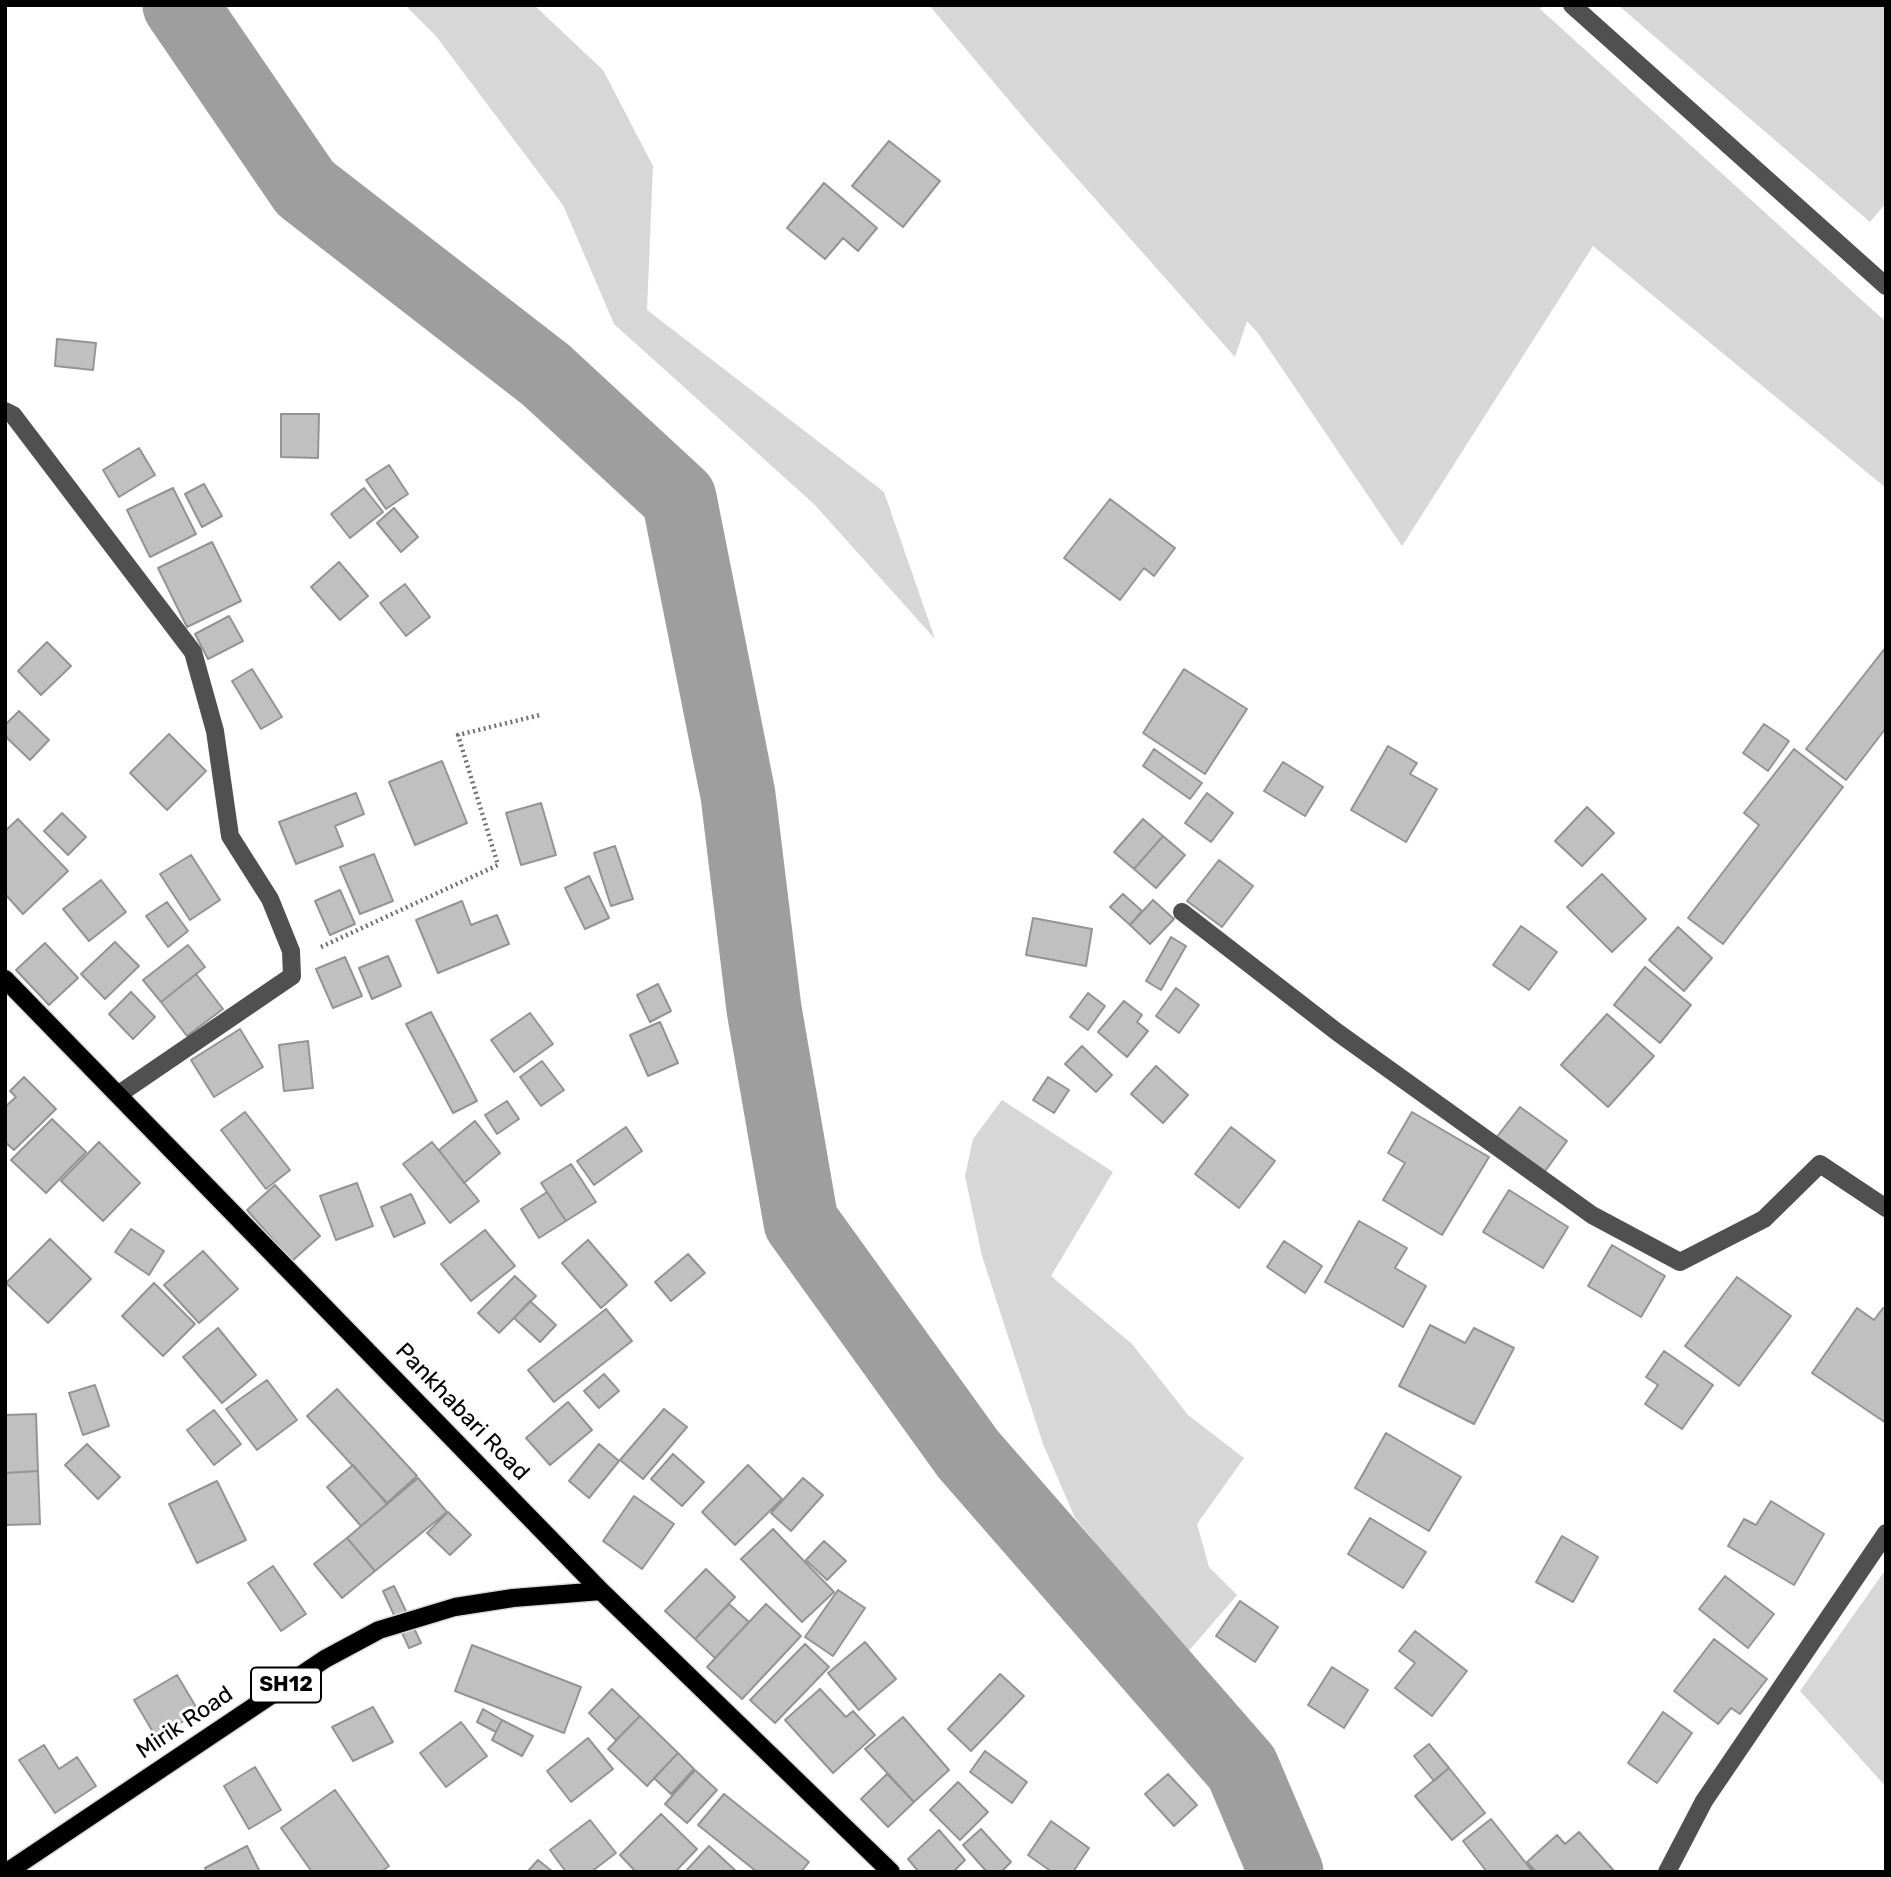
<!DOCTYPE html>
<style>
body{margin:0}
#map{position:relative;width:1891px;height:1877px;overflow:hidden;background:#fff;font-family:Rubik,sans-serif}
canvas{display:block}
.frame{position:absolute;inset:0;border:7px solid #000;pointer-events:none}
</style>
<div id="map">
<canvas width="1891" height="1877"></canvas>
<div class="frame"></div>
</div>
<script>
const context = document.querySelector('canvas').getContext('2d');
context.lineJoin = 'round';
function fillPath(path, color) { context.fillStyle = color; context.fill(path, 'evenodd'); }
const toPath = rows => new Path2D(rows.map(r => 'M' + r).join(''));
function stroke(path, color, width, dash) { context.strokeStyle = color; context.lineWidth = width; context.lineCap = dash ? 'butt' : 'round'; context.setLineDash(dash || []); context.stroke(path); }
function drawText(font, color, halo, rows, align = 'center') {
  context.font = font + ' Rubik,sans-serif'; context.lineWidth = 6; context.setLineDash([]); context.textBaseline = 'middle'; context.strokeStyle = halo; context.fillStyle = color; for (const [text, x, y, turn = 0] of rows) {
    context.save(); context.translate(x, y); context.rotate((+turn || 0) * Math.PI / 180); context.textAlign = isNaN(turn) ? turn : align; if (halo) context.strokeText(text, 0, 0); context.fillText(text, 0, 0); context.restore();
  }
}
fillPath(toPath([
 [405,5,534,5,603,70,653,166,647,310,884,492,935,639,814,504,614,324,563,205,436,36],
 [929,5,1544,5,1540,9,1886,322,1886,488,1593,246,1402,546,1258,333,1247,321,1235,357,1028,123],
 [1618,5,1886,5,1886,203,1870,222],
 [1002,1100,1113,1172,1051,1276,1132,1344,1188,1415,1244,1458,1197,1524,1209,1567,1237,1595,1187,1653,1075,1518,1043,1444,982,1256,965,1176,973,1139],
 [1886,1569,1886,1787,1800,1691]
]), '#d7d7d7');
stroke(toPath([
 [180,5,305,188,546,375,679,498,738,795,764,1009,801,1222,968,1454,1242,1768,1286,1872]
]), '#9e9e9e', 75);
const building = toPath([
 [889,141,940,181,903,227,852,186,889,141],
 [824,183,877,228,858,251,843,238,825,259,787,228,824,183],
 [57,339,96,343,93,370,55,366,57,339],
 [281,414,319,414,318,458,281,457,281,414],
 [139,448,155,475,119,497,103,470,139,448],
 [389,465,408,494,386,509,366,480,389,465],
 [204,484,222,516,202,527,185,494,204,484],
 [173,488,196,534,150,557,127,510,173,488],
 [364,488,383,512,350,538,331,514,364,488],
 [1110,499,1175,548,1154,576,1144,568,1120,600,1064,558,1110,499],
 [394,508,418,537,401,552,377,523,394,508],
 [212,542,241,601,187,627,158,568,212,542],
 [339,562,368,596,340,620,311,587,339,562],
 [405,584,430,617,406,636,380,603,405,584],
 [229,616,243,641,208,659,195,634,229,616],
 [47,642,71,666,41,695,18,671,47,642],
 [1886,647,1886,728,1846,780,1806,749,1886,647],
 [252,669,282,717,261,729,232,681,252,669],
 [1184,669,1247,709,1205,774,1143,733,1184,669],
 [19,711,49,740,30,760,5,736,5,725,19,711],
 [1764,724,1789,741,1768,771,1743,753,1764,724],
 [169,734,206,771,167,810,130,773,169,734],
 [1388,746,1417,763,1410,774,1437,789,1406,842,1351,810,1388,746],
 [1154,749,1202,783,1190,799,1143,766,1154,749],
 [1794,749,1843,787,1723,944,1688,918,1759,825,1744,813,1794,749],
 [442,761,467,823,415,845,389,782,442,761],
 [1283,762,1323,787,1305,816,1264,791,1283,762],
 [356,793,364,814,335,826,343,846,296,864,279,822,356,793],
 [1207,793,1233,813,1211,842,1185,823,1207,793],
 [541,803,556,855,521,865,506,813,541,803],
 [1587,807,1614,833,1582,866,1555,841,1587,807],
 [62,813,86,837,68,855,44,831,62,813],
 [18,819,68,871,23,914,5,894,5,831,18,819],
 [1143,819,1163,836,1134,869,1114,852,1143,819],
 [1163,836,1185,855,1156,888,1134,869,1163,836],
 [615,846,633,899,611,906,594,853,615,846],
 [374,854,393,901,360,914,340,867,374,854],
 [191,855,220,900,190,920,160,874,191,855],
 [1219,860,1253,886,1222,927,1187,901,1219,860],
 [1602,874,1646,919,1612,952,1567,907,1602,874],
 [589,876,609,918,585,929,565,888,589,876],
 [101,880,126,912,89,941,63,909,101,880],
 [340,890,355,924,330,935,315,901,340,890],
 [1123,894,1142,911,1130,925,1110,907,1123,894],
 [1153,900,1174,919,1150,944,1130,925,1153,900],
 [462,901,471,925,497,915,509,944,438,973,416,920,462,901],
 [167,902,188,931,168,947,146,916,167,902],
 [1033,918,1092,929,1086,966,1026,955,1033,918],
 [1521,926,1557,952,1529,990,1493,965,1521,926],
 [1678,927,1712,958,1684,991,1649,960,1678,927],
 [1171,937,1186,946,1161,990,1146,981,1171,937],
 [115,942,139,966,105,999,81,974,115,942],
 [45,943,78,978,49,1005,16,970,45,943],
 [188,945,205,967,161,1002,143,980,188,945],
 [388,956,401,986,372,999,359,968,388,956],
 [345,957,362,996,333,1008,316,969,345,957],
 [1645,967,1691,1005,1660,1043,1614,1005,1645,967],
 [196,974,223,1009,187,1036,161,1002,196,974],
 [658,984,671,1011,650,1022,637,995,658,984],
 [1176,988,1199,1005,1179,1033,1156,1016,1176,988],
 [131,992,155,1017,133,1039,109,1014,131,992],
 [1088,993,1105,1006,1088,1030,1070,1017,1088,993],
 [1124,1001,1142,1015,1137,1022,1148,1031,1127,1057,1098,1032,1124,1001],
 [431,1012,477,1101,453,1113,406,1024,431,1012],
 [530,1013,553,1044,514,1072,491,1040,530,1013],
 [1607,1014,1654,1056,1608,1107,1561,1065,1607,1014],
 [660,1022,678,1063,648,1076,630,1035,660,1022],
 [240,1029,263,1067,214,1097,191,1060,240,1029],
 [308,1041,313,1088,284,1091,279,1045,308,1041],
 [1082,1046,1112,1075,1096,1092,1065,1064,1082,1046],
 [542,1061,564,1090,541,1106,520,1077,542,1061],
 [1156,1066,1188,1095,1163,1123,1131,1094,1156,1066],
 [24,1077,56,1109,14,1150,5,1142,5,1107,16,1097,10,1091,24,1077],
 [1048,1077,1069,1090,1054,1113,1033,1100,1048,1077],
 [507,1101,519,1119,497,1134,485,1115,507,1101],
 [1520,1107,1567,1141,1543,1174,1496,1138,1520,1107],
 [245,1112,290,1170,266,1189,221,1130,245,1112],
 [1412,1112,1489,1157,1442,1235,1383,1200,1405,1163,1388,1153,1412,1112],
 [52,1119,86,1152,46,1193,11,1160,52,1119],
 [475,1121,500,1153,464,1183,439,1150,475,1121],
 [626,1127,642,1151,594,1185,577,1161,626,1127],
 [1231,1127,1275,1161,1239,1208,1195,1174,1231,1127],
 [99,1142,140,1183,103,1221,61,1181,99,1142],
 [432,1142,479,1201,450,1223,403,1164,432,1142],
 [571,1164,596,1202,566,1221,541,1183,571,1164],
 [357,1183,373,1226,336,1240,320,1196,357,1183],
 [275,1185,320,1236,292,1261,247,1210,275,1185],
 [1509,1190,1568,1227,1543,1268,1483,1232,1509,1190],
 [547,1192,566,1221,539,1238,521,1209,547,1192],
 [411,1194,425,1223,394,1237,381,1207,411,1194],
 [1359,1221,1407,1248,1395,1268,1426,1286,1403,1327,1325,1282,1359,1221],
 [131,1229,164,1251,149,1275,115,1252,131,1229],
 [485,1230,515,1266,471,1301,441,1264,485,1230],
 [50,1239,91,1279,48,1323,6,1283,50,1239],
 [588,1240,627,1285,601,1308,562,1263,588,1240],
 [1284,1241,1322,1266,1305,1293,1267,1267,1284,1241],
 [1612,1245,1665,1276,1641,1317,1588,1286,1612,1245],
 [203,1251,238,1289,199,1323,164,1285,203,1251],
 [688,1254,705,1273,671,1301,655,1282,688,1254],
 [515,1276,536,1296,499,1333,478,1313,515,1276],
 [1737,1277,1791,1316,1739,1386,1685,1346,1737,1277],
 [154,1283,195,1324,163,1356,122,1316,154,1283],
 [530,1301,556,1325,540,1342,514,1318,530,1301],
 [1857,1308,1874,1320,1883,1308,1886,1310,1886,1423,1812,1373,1857,1308],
 [606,1309,632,1341,554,1402,528,1370,606,1309],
 [1430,1325,1465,1343,1474,1328,1514,1348,1474,1424,1399,1386,1430,1325],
 [218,1328,256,1375,222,1403,183,1357,218,1328],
 [1664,1351,1713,1385,1682,1429,1645,1404,1658,1385,1646,1377,1664,1351],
 [604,1374,619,1391,599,1408,584,1391,604,1374],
 [267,1380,297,1420,257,1450,226,1409,267,1380],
 [95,1385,109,1426,83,1435,69,1393,95,1385],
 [337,1389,417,1476,387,1503,307,1416,337,1389],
 [568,1402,592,1430,550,1465,526,1438,568,1402],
 [664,1409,687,1427,643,1479,620,1460,664,1409],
 [214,1410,241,1444,214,1465,187,1430,214,1410],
 [36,1414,38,1471,5,1473,5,1415,36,1414],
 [1386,1433,1461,1477,1429,1531,1355,1488,1386,1433],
 [87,1444,120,1477,98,1499,65,1465,87,1444],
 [599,1444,619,1461,589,1498,569,1481,599,1444],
 [673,1454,704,1482,682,1506,651,1479,673,1454],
 [353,1465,387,1504,361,1526,327,1487,353,1465],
 [748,1465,782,1499,735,1545,702,1512,748,1465],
 [38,1471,40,1524,5,1525,5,1473,38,1471],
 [418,1478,447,1512,375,1571,347,1538,418,1478],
 [803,1478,823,1495,791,1531,771,1513,803,1478],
 [217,1481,246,1540,197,1563,169,1504,217,1481],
 [634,1496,674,1524,642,1569,603,1541,634,1496],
 [1771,1501,1824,1534,1794,1585,1728,1546,1744,1519,1756,1525,1771,1501],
 [448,1512,471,1535,450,1555,427,1533,448,1512],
 [1370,1518,1426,1552,1403,1588,1348,1554,1370,1518],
 [773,1529,834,1592,802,1622,741,1559,773,1529],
 [1562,1536,1598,1557,1573,1602,1536,1582,1562,1536],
 [347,1538,375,1571,342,1598,314,1564,347,1538],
 [824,1541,846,1561,827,1580,806,1560,824,1541],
 [273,1566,306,1614,281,1631,248,1583,273,1566],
 [706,1569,735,1597,695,1639,665,1611,706,1569],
 [1725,1576,1774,1614,1748,1648,1699,1609,1725,1576],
 [394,1586,421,1643,409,1648,383,1591,394,1586],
 [838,1590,865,1608,833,1656,805,1637,838,1590],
 [1240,1601,1278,1627,1255,1662,1216,1636,1240,1601],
 [729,1604,749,1622,715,1658,695,1639,729,1604],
 [766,1604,801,1636,742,1699,707,1667,766,1604],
 [1415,1631,1467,1671,1432,1716,1395,1688,1415,1663,1399,1651,1415,1631],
 [1714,1639,1767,1679,1740,1714,1731,1708,1718,1724,1674,1691,1714,1639],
 [865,1642,896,1679,859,1710,828,1673,865,1642],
 [805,1644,829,1667,775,1723,750,1700,805,1644],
 [472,1645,581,1687,564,1733,455,1691,472,1645],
 [1332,1667,1368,1690,1344,1728,1308,1705,1332,1667],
 [1000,1674,1024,1696,971,1751,948,1729,1000,1674],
 [177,1675,199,1712,156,1737,134,1700,177,1675],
 [612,1689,640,1716,616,1740,589,1713,612,1689],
 [820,1689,846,1717,853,1711,875,1735,833,1773,785,1720,820,1689],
 [373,1707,393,1742,353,1761,332,1727,373,1707],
 [483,1709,502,1720,496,1732,477,1722,483,1709],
 [1663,1712,1692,1733,1657,1783,1628,1763,1663,1712],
 [640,1716,678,1753,647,1786,608,1749,640,1716],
 [903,1717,949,1770,914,1802,865,1749,903,1717],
 [502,1720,533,1736,522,1756,492,1740,502,1720],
 [461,1722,487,1756,446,1787,420,1753,461,1722],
 [588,1738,613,1769,571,1802,547,1771,588,1738],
 [1429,1744,1449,1768,1434,1781,1414,1756,1429,1744],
 [44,1745,59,1769,77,1757,96,1786,55,1813,19,1760,44,1745],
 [985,1751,1027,1782,1012,1803,970,1772,985,1751],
 [678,1753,694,1769,671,1794,654,1778,678,1753],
 [255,1767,281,1810,249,1829,224,1786,255,1767],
 [1449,1768,1485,1813,1452,1840,1415,1796,1449,1768],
 [695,1770,717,1790,687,1823,665,1804,695,1770],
 [887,1774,914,1802,888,1827,861,1799,887,1774],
 [1168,1774,1197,1805,1174,1826,1145,1794,1168,1774],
 [958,1782,988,1812,960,1840,930,1810,958,1782],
 [335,1790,389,1866,381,1872,312,1872,281,1828,335,1790],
 [724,1794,809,1862,801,1872,757,1872,698,1825,724,1794],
 [661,1814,697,1849,675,1872,636,1872,620,1855,661,1814],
 [1491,1819,1533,1872,1487,1872,1463,1841,1491,1819],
 [590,1820,616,1853,591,1872,566,1872,550,1850,590,1820],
 [1051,1821,1089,1848,1073,1872,1052,1872,1028,1855,1051,1821],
 [981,1829,1011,1862,1001,1872,987,1872,963,1845,981,1829],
 [939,1830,965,1860,953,1872,919,1872,908,1859,939,1830],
 [1579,1832,1615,1872,1536,1872,1527,1862,1557,1835,1565,1844,1579,1832],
 [247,1846,260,1872,207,1872,205,1868,247,1846],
 [709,1846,737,1872,685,1872,709,1846],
 [538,1860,553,1872,527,1872,538,1860]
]);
fillPath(building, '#c0c0c0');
stroke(building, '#949494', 2);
const major = toPath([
 [5,979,601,1591,891,1872],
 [7,1872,325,1659,379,1630,455,1607,513,1598,601,1591]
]);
stroke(major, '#dbdbdb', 21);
stroke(toPath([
 [321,947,498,865,458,735,540,715]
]), '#727272', 4.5, [2, 3.5]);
stroke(toPath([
 [1572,5,1886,286],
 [5,411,13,415,193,652,215,731,230,836,270,899,291,951,292,976,119,1094],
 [1182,912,1337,1032,1592,1215,1680,1262,1764,1219,1820,1164,1886,1208],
 [1667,1872,1704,1801,1886,1533]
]), '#505050', 18);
stroke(major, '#000', 18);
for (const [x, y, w] of [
 [286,1685,70]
]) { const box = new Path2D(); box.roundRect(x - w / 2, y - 17.5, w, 35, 5); context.fillStyle = '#fff'; context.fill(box); stroke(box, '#000', 2); }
drawText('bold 21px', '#000', null, [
 ["SH12",286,1685]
]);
drawText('23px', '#000', '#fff', [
 ["Pankhabari Road",462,1412,46],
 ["Mirik Road",185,1723,-34]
]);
</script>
